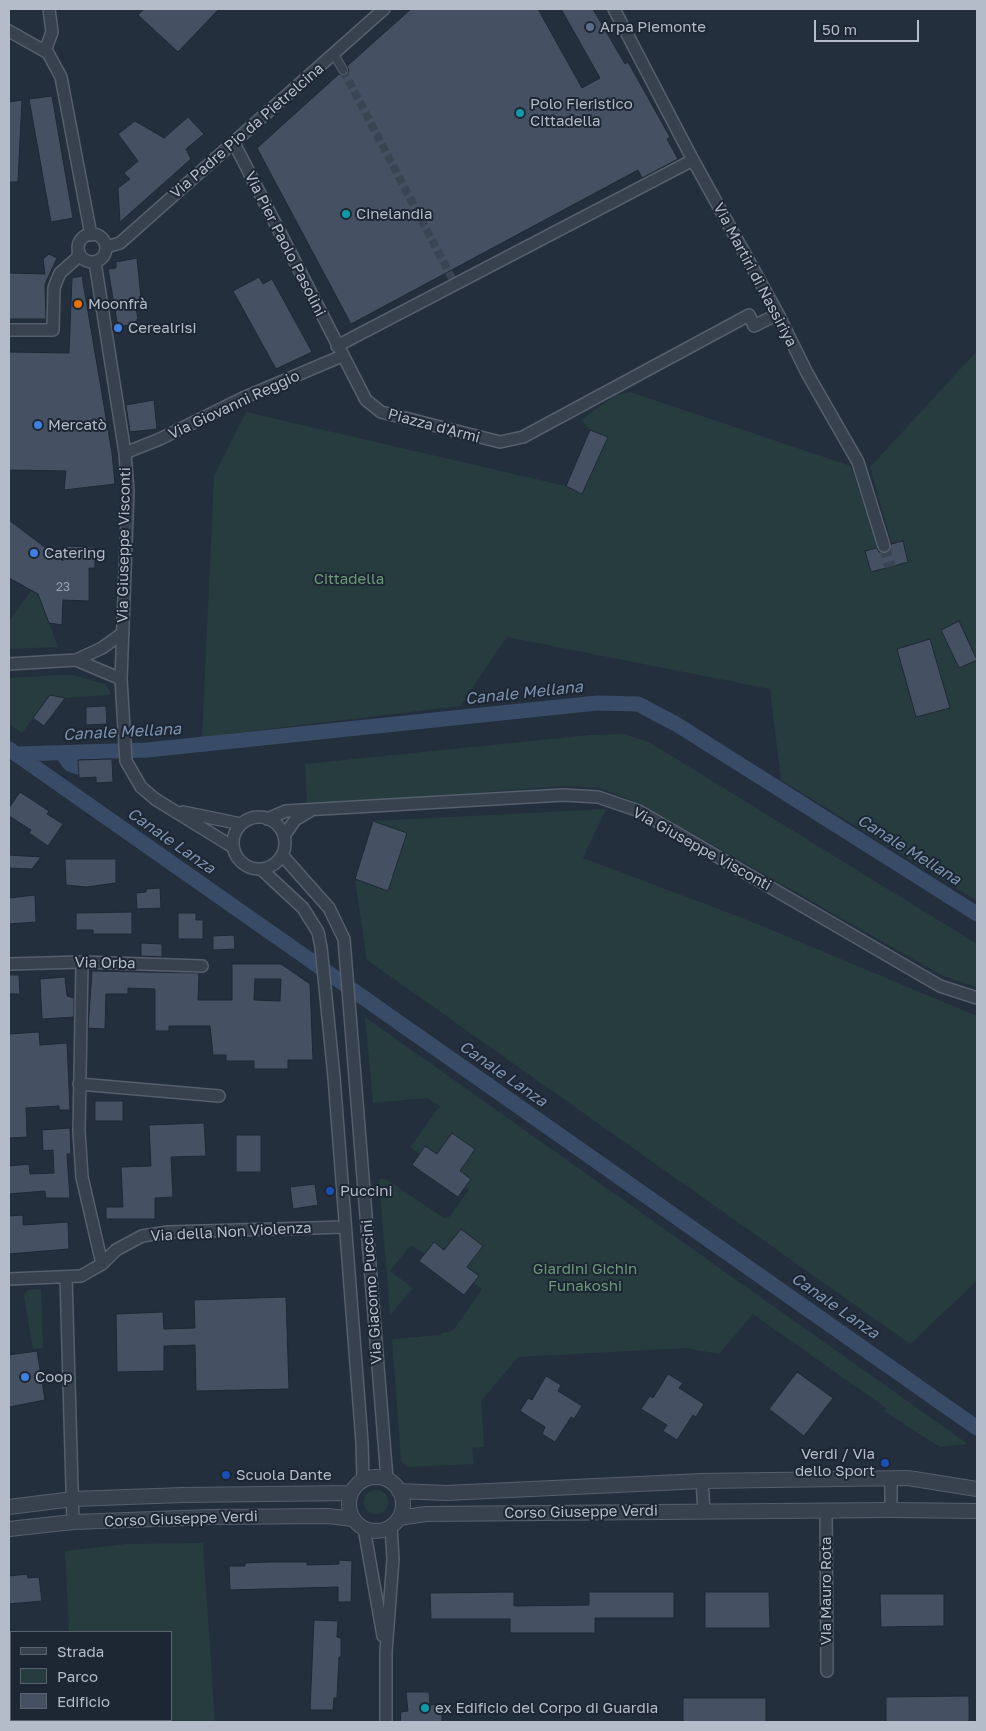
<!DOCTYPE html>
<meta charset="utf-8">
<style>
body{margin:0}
#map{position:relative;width:986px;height:1731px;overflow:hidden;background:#242f3e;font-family:"Golos Text",sans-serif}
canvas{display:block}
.frame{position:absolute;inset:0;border:10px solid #b4bcc9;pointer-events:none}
.legend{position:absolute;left:10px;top:1631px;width:162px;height:90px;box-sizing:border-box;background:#1d2633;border:1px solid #59626f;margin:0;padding:6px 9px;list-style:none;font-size:15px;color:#b4bcc9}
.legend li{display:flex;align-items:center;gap:10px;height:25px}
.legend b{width:25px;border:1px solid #59626f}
.scale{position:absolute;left:814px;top:20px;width:105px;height:22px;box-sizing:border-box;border:2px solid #b4bcc9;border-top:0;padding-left:6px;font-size:15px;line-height:18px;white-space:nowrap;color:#b4bcc9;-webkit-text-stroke:4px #1d2633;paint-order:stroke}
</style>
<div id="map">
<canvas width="986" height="1731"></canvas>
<div class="frame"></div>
<ul class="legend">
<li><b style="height:6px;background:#38414e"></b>Strada</li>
<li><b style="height:14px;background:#263c3f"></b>Parco</li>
<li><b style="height:14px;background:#455162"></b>Edificio</li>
</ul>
<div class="scale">50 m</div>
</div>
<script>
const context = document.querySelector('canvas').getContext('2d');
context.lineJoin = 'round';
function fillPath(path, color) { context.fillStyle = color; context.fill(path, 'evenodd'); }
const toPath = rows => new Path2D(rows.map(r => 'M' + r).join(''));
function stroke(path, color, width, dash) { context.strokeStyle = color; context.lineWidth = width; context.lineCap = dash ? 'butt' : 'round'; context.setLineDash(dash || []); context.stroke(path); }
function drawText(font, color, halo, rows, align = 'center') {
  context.font = font + ' "Golos Text",sans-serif'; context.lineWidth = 4; context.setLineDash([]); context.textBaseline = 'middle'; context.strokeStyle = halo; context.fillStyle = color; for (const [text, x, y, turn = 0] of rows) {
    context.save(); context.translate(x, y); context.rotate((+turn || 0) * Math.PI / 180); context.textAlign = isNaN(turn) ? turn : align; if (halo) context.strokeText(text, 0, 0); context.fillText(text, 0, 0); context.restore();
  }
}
fillPath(toPath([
 [977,351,977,901,781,780,770,689,507,637,460,706,202,737,214,476,246,412,566,486,590,430,581,420,614,396,630,392,851,466,879,548,892,544,870,467],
 [31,591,38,594,58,647,9,649,9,621],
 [59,675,73,675,105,684,110,691,110,695,65,698,50,695,22,733,9,724,9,678],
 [624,734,649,742,977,944,977,987,943,976,641,804,600,788,563,786,307,806,305,764,590,735],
 [606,809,583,858,750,921,977,1016,977,1281,910,1344,367,960,355,879,373,821],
 [365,1017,968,1444,940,1447,884,1411,886,1408,753,1314,719,1354,685,1348,518,1357,481,1401,484,1447,472,1448,474,1464,407,1467,401,1461,392,1339,441,1335,441,1333,449,1332,454,1329,482,1289,473,1283,467,1267,483,1246,461,1229,444,1250,425,1254,411,1245,390,1271,413,1288,390,1315,379,1179,386,1179,444,1218,449,1217,469,1190,465,1187,460,1171,475,1149,452,1133,437,1154,420,1154,410,1147,440,1106,427,1098,373,1103],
 [41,1289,43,1348,33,1349,24,1295,28,1290],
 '364 1502a12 12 0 1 1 24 0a12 12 0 1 1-24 0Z',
 [203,1543,215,1722,19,1722,19,1720,171,1720,171,1632,69,1632,65,1551,126,1544]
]), '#263c3f');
stroke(toPath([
 [9,749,977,1428],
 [62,753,70,764,78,767],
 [17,754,147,750,597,703,638,704,676,724,977,914]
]), '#394c67', 15);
const building = toPath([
 [144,9,219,9,178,52,138,15,144,9],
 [411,9,538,9,582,88,600,78,561,9,593,9,625,64,628,62,670,137,667,139,678,159,642,178,638,170,351,324,257,148,339,74,346,75,349,71,347,66,411,9],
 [52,96,73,218,51,222,29,99,52,96],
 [22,100,18,182,9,182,9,102,22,100],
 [188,117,204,134,186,149,191,159,120,222,118,188,130,179,124,173,138,161,118,134,135,121,164,138,188,117],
 [49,254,57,258,45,284,46,319,9,319,9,273,45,274,43,259,49,254],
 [137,258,142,308,136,309,138,318,134,324,124,326,117,322,108,269,116,268,116,262,137,258],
 [82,276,112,453,115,484,64,490,66,471,9,470,9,352,69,353,72,278,82,276],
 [259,277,263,284,272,279,312,352,276,369,233,291,259,277],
 [154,400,157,429,130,432,126,405,154,400],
 [590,430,608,437,582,494,566,486,590,430],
 [9,520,63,561,63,546,95,547,95,568,89,568,89,601,63,600,62,625,49,623,38,594,9,578,9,520],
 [903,541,908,562,871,572,865,551,877,548,879,552,886,553,890,551,891,544,903,541],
 [959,621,977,660,959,668,941,630,959,621],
 [930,639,950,708,916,717,897,649,930,639],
 [50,695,65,698,44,726,33,718,50,695],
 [106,706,107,724,86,725,86,707,106,706],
 [112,759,113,782,96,783,96,777,79,778,78,760,112,759],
 [20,792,49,811,47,814,63,824,48,846,29,833,31,830,9,816,9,808,20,792],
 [373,821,407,833,388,891,355,879,373,821],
 [9,855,41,857,32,869,9,868,9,855],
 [65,859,116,859,116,883,86,887,66,885,65,859],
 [160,888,161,908,137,909,136,893,146,892,146,889,160,888],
 [35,895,36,922,9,924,9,898,35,895],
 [132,912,132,934,93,934,93,930,76,930,76,913,132,912],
 [178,913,196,913,196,920,203,920,203,939,178,939,178,913],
 [234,935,235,949,213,950,213,936,234,935],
 [141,943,162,944,162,957,141,956,141,943],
 [232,964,281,964,310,984,313,1060,288,1060,288,1069,254,1069,254,1061,226,1061,226,1055,213,1055,210,1026,169,1026,169,1031,155,1031,155,989,128,988,128,994,106,994,105,1029,88,1028,92,971,199,973,198,1000,232,1000,232,964],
 [255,979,281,979,280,1001,254,1000,255,979],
 [9,975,19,975,20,994,9,994,9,975],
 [65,977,67,996,74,998,74,1017,42,1019,40,979,65,977],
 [39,1032,40,1045,67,1043,70,1110,59,1110,59,1106,26,1108,27,1137,9,1138,9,1034,39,1032],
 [95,1101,123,1101,123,1121,95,1121,95,1101],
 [204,1123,206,1156,171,1157,173,1197,155,1198,155,1219,106,1219,106,1207,123,1207,121,1167,151,1166,149,1125,204,1123],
 [70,1128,71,1154,67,1154,70,1198,46,1198,45,1191,9,1194,9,1166,29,1164,30,1174,54,1173,53,1150,43,1151,42,1130,70,1128],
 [452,1133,475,1149,460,1171,471,1179,458,1197,412,1165,425,1146,437,1154,452,1133],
 [236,1135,261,1135,261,1172,236,1172,236,1135],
 [315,1184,318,1205,293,1209,290,1187,315,1184],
 [23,1215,23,1225,68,1222,69,1249,9,1254,9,1216,23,1215],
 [461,1229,483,1246,467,1267,479,1276,464,1295,419,1261,434,1242,444,1250,461,1229],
 [286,1297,289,1389,196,1391,195,1345,164,1346,164,1371,117,1372,116,1314,163,1312,164,1329,195,1328,194,1300,286,1297],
 [37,1351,45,1400,9,1407,9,1355,37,1351],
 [797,1372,833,1398,804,1436,769,1409,797,1372],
 [668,1374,683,1383,679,1388,704,1404,696,1417,693,1415,677,1440,663,1431,667,1425,641,1409,650,1396,653,1398,668,1374],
 [546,1376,561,1385,558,1391,582,1406,574,1419,571,1417,555,1442,542,1434,545,1427,520,1411,528,1398,532,1400,546,1376],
 [339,1560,352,1561,351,1602,338,1602,338,1587,230,1590,229,1566,245,1566,245,1563,269,1562,307,1562,307,1565,339,1564,339,1560],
 [27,1574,28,1578,39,1577,42,1601,9,1604,9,1576,27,1574],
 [514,1592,514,1606,589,1605,589,1592,674,1592,674,1618,595,1618,595,1633,510,1633,510,1619,431,1619,430,1593,514,1592],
 [705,1592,769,1592,770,1628,705,1628,705,1592],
 [880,1594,944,1594,944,1626,881,1627,880,1594],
 [314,1620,338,1621,337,1637,341,1638,341,1657,339,1657,337,1698,334,1698,333,1710,310,1710,314,1620],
 [406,1692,429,1692,430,1705,442,1704,442,1722,400,1722,401,1712,408,1711,406,1692],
 [969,1696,969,1722,886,1722,886,1697,969,1696],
 [683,1698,766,1698,766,1722,683,1722,683,1698]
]);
fillPath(building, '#455162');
stroke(building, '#1f2835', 1);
stroke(toPath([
 [343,70,455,284]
]), '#3a4453', 8, [8, 4]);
stroke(toPath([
 [884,546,890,567]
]), '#3a4453', 11, [11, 5.5]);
const pedestrian = toPath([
 [334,54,343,70]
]);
const minor = toPath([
 [614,9,693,160,778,314,807,373,858,462,884,546],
 [9,31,48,53,61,77,91,235],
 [45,51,52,32,49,9],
 [234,143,366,400,381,412,500,442,523,437,749,315,754,326,778,314],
 '78 248a14 14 0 1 1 28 0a14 14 0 1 1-28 0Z',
 [106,247,120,243,384,9],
 [95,262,125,453,128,491,121,679,126,761,141,787,155,799,233,847],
 [9,330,53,330,54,288,57,280,60,273,77,258,79,252],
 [337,346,693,160],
 [125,453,160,439,243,398,342,356],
 [76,660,102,648,123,633],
 [9,664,76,660,121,679],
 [183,812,241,824],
 '233 843a26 26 0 1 1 52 0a26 26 0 1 1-52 0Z',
 [267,819,286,811,563,795,598,797,639,811,940,986,977,998],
 [284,836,295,820,310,811],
 [282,855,329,908,344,939,387,1479],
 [261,869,303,908,318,932,321,947,334,1077,362,1442,363,1480],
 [82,962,79,1131,82,1177,102,1264],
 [9,964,82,962,202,966],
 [79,1084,219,1096],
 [66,1277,73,1522],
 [9,1279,81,1276,102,1264,116,1250,142,1236,168,1232,345,1227],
 [891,1479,891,1510],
 [702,1481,704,1511],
 [826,1510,827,1671],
 [364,1528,383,1636],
 [9,1720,9,1722],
 [386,1722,386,1652,393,1559,391,1526]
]);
const tertiary = toPath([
 '349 1504a27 27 0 1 1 54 0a27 27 0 1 1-54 0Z',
 [399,1491,446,1493,702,1481,908,1478,977,1489],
 [9,1507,73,1499,183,1495,351,1493],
 [399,1518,426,1514,891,1510,977,1511],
 [9,1529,73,1522,210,1517,328,1516,353,1519]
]);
stroke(pedestrian, '#565f6c', 10);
stroke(minor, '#565f6c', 14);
stroke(tertiary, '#565f6c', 16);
stroke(pedestrian, '#38414e', 8);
stroke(minor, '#38414e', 11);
stroke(tertiary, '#38414e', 14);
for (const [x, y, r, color] of [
 [590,27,5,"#5c6f8a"],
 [520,113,5,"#0f9aa8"],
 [346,214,5,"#0f9aa8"],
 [78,304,5,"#e8710a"],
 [118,328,5,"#3f7fe0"],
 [38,425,5,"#3f7fe0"],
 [34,553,5,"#3f7fe0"],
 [330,1191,5,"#1a4fb4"],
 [25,1377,5,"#3f7fe0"],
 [885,1463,5,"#1a4fb4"],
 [226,1475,5,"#1a4fb4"],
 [425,1708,5,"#0f9aa8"]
]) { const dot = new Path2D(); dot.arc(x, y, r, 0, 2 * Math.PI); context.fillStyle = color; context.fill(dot); stroke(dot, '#1d2633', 2); }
drawText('12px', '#98a1af', null, [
 ["23",63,587]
]);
drawText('15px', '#b4bcc9', '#1d2633', [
 ["Arpa Piemonte",600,27],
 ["Polo Fieristico",530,104],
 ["Cittadella",530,121],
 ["Cinelandia",356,214],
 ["Moonfrà",88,304],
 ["Cerealrisi",128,328],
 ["Mercatò",48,425],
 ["Catering",44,553],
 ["Puccini",340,1191],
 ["Coop",35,1377],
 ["Verdi / Via",875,1454,"right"],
 ["dello Sport",875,1471,"right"],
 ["Scuola Dante",236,1475],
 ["ex Edificio del Corpo di Guardia",435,1708]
], 'left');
drawText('15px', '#b4bcc9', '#1d2633', [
 ["Via Padre Pio da Pietrelcina",247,131,-41],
 ["Via Pier Paolo Pasolini",285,244,63],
 ["Via Martiri di Nassiriya",755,275,62],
 ["Via Giovanni Reggio",234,405,-25],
 ["Piazza d'Armi",434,426,15],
 ["Via Giuseppe Visconti",124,545,-89],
 ["Via Giuseppe Visconti",702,849,29],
 ["Via Orba",105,963,1],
 ["Via della Non Violenza",231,1232,-3],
 ["Via Giacomo Puccini",372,1292,-94],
 ["Corso Giuseppe Verdi",581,1512,-1],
 ["Corso Giuseppe Verdi",181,1519,-2],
 ["Via Mauro Rota",826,1591,-90]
]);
drawText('15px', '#6b9a76', '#1d2633', [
 ["Cittadella",349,579],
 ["Giardini Gichin",585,1269],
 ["Funakoshi",585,1286]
]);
drawText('italic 16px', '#7c92b1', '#1d2633', [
 ["Canale Mellana",524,693,-6],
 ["Canale Mellana",122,732,-3],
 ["Canale Lanza",171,841,35],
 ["Canale Mellana",909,850,32],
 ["Canale Lanza",503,1074,35],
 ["Canale Lanza",835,1306,35]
]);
</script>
